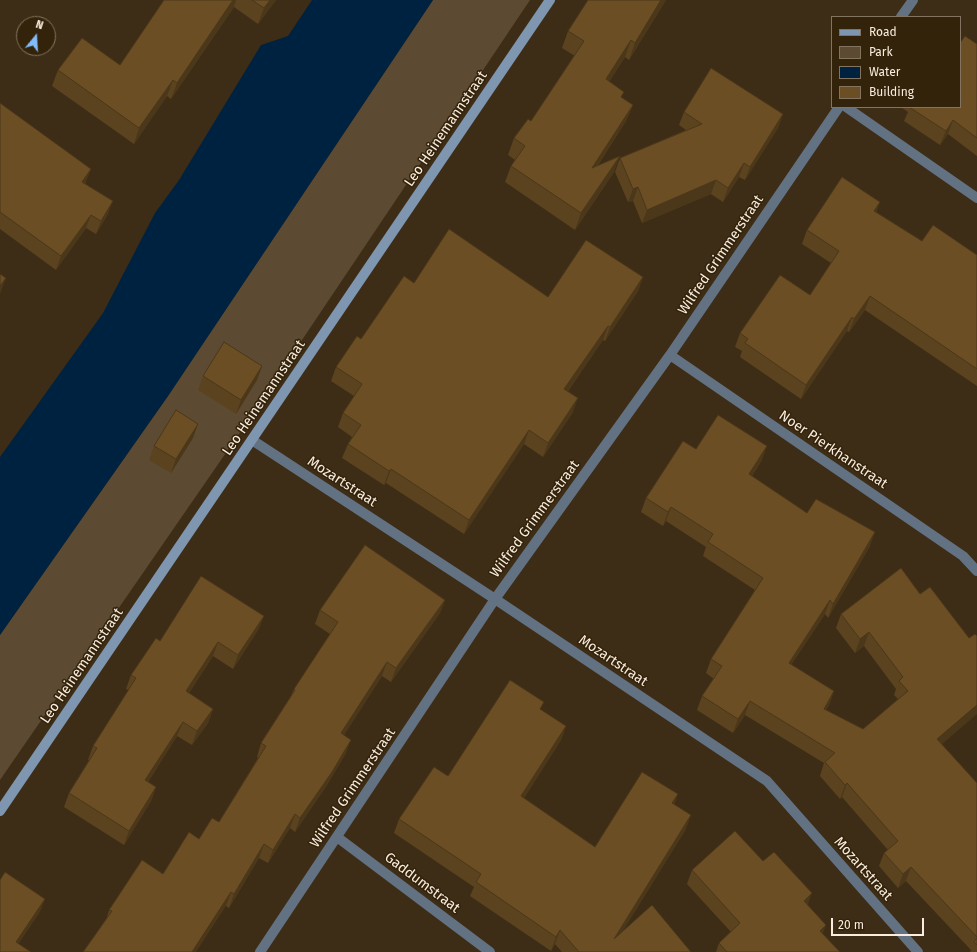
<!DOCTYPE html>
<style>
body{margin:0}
#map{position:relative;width:977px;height:952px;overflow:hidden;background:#3e2d16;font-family:"Fira Sans",sans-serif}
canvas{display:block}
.legend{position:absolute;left:831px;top:16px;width:130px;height:92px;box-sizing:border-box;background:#34230b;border:1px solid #827460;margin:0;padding:5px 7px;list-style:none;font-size:12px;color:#f8eddf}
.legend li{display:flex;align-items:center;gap:8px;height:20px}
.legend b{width:20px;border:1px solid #827460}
.north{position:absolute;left:16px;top:16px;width:40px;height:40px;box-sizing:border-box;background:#34230b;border:1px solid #827460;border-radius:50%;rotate:18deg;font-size:11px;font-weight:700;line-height:16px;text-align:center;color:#f8eddf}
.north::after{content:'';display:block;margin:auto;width:14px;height:18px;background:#81bdfa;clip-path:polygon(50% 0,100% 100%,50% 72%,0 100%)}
.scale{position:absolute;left:831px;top:918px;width:93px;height:18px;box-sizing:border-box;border:2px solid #f8eddf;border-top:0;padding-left:5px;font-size:12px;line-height:14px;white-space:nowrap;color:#f8eddf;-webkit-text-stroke:3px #34230b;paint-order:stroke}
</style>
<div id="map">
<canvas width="977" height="952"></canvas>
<ul class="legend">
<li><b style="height:5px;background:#7e96b0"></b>Road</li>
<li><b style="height:11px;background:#5c4a32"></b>Park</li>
<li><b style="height:11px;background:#002241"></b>Water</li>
<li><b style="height:11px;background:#6b4e24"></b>Building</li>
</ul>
<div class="north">N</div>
<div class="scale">20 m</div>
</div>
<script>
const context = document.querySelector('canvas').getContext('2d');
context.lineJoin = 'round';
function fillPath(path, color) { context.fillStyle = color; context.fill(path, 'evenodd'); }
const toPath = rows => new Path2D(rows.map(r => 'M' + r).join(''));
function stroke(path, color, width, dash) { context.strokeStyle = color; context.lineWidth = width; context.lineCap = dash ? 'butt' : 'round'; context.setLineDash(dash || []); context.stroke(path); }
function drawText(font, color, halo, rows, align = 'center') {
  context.font = font + ' "Fira Sans",sans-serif'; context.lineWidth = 3; context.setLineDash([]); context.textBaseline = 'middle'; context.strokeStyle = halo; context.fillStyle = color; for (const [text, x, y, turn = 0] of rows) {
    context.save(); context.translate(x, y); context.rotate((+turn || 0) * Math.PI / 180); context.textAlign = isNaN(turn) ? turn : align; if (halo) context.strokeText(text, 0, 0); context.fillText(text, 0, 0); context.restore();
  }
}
fillPath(toPath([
 [433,0,530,0,241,431,0,780,0,635,168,396]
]), '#5c4a32');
fillPath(toPath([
 [312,0,433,0,168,396,0,635,0,457,103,313,155,213,179,180,261,45,288,36]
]), '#002241');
stroke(toPath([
 [901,17,913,0],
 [846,107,977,198],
 [670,355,963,556,977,571],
 [252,440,495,599,767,781,918,952],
 [337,837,490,952],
 [260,952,495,599,670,355,839,107]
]), '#637282', 10);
stroke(toPath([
 [0,811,550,0]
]), '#7e96b0', 10);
fillPath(toPath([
 [164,0,276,0,258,24,234,7,171,99,167,96,134,144,52,86,58,70,120,65],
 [666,0,629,60,625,57,609,82,622,98,633,105,626,121,598,165,614,172,575,230,505,182,511,166,515,160,508,155,514,138,531,121,575,56,562,48,568,31],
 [977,44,977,156,948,134,940,145,904,121,908,112,901,107,960,107],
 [0,103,86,182,85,184,108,214,96,234,86,228,56,270,0,229],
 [684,112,783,114,778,128,745,180,739,177,723,202,711,194,642,223,633,201,628,202,615,172,620,158,686,130,679,125],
 [880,202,876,212,922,241,977,255,977,386,865,310,849,332,847,331,801,399,740,357,742,351,735,347,740,333,810,295,831,263,802,244,807,230],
 [643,277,638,291,605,341,603,340,568,391,573,412,543,457,524,444,464,534,386,483,384,485,342,458,348,444,352,437,338,427,343,413,354,396,331,381,336,367,361,339,414,283,548,297],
 [262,366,257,380,236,414,198,390,203,376],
 [193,438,171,473,149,460,154,446],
 [696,449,762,460,752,476,807,513,870,546,828,618,825,614,791,665,834,691,829,705,826,710,863,729,898,699,894,695,896,689,864,646,855,653,836,628,841,614,901,568,942,744,977,783,977,952,970,952,971,950,906,881,898,888,879,866,884,853,888,850,842,797,840,799,820,776,824,763,745,715,733,733,697,710,702,696,714,679,706,673,711,659,755,590,703,556,706,547,666,521,663,526,641,512,646,498],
 [445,600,440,613,391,682,382,676,344,735,346,753,327,785,295,832,290,828,268,863,259,858,229,908,226,906,106,920,109,910,163,874,199,839,219,822,258,758,257,757,261,743,291,696,294,689,330,634,315,624,320,610],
 [264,616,258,630,233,669,213,656,189,693,213,709,208,723,192,745,177,736,148,782,156,787,151,801,124,845,64,807,69,793,89,760,88,760,93,746,129,690,126,689,131,675,160,641],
 [541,710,566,726,561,740,524,798,595,847,678,794,674,804,686,829,622,932,691,952,562,952,555,944,551,951,470,896,474,887,394,833,399,819,448,776],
 [763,861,808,906,823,934,840,952,716,952,719,943,731,932,687,884,692,870]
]), '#5c431f');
fillPath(toPath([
 [233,0,236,0,234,7,171,99,177,83],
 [270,0,276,0,258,24,264,8],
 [661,0,666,0,629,60,635,43],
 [631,40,625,57,600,96,606,79],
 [173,80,167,96,134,144,139,128],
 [633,105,626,121,585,184,592,168],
 [783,114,778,128,745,180,750,167],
 [953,120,948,134,940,145,946,131],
 [620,156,614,172,575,230,581,213],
 [744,163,739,177,723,202,728,188],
 [91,169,86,182,77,195,82,182],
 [716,180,711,194,642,223,647,210],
 [638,187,633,201,628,202,633,189],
 [113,201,108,214,96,234,101,221],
 [880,202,875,216,874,211],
 [91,215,86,228,56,270,61,256],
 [643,277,638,291,605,341,610,327],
 [6,278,0,294,0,286],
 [870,296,865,310,849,332,854,319],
 [852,317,847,331,801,399,806,385],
 [608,326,603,340,559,403,564,389],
 [262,366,257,380,236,414,241,400],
 [578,398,573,412,543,457,548,443],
 [198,424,193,438,171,473,176,459],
 [529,430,524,444,464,534,469,520],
 [767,446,762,460,744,488,749,474],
 [391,469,386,483,384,485,389,471],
 [671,507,666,521,663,526,668,512],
 [875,532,870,546,828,618,833,604],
 [445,600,440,613,391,682,396,668],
 [830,600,825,614,783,677,789,663],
 [264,616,258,630,233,669,238,655],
 [869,632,864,646,855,653,860,639],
 [218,642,213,656,181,705,186,691],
 [387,662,382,676,336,747,341,733],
 [834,691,829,705,819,723,824,709],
 [750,701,745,715,733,733,738,719],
 [977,705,977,714,932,753,937,739],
 [213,709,208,723,192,745,197,731],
 [183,722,177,736,140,794,145,780],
 [566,726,561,740,516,810,521,796],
 [351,740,346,753,327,785,295,832,300,818],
 [847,783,842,797,840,799,845,785],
 [156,787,151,801,124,845,129,831],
 [678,794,673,808,672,803],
 [295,814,290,828,268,863,273,850],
 [691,815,686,829,610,952,614,939],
 [264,844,259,858,229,908,234,894],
 [911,867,906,881,898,888,903,874],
 [231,892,226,906,196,952,192,952],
 [812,893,807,907,804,901],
 [45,899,40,912,13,952,16,942],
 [826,925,821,939,820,931],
 [560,930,555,944,551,951,556,937]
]), '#4b3719');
const building = toPath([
 [164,0,233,0,177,83,173,80,139,128,58,70,82,38,120,65,164,0],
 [252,0,270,0,264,8,252,0],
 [588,0,661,0,635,43,631,40,606,79,624,92,621,97,633,105,592,168,620,156,581,213,511,166,525,146,514,138,528,119,531,121,584,41,568,31,588,0],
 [965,36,977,44,977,138,953,120,946,131,909,107,960,107,960,43,965,36],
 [711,68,783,114,750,167,744,163,728,188,716,180,647,210,638,187,633,189,620,158,702,124,684,112,711,68],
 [0,103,91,169,82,182,113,201,101,221,91,215,61,256,0,212,0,103],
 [842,177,880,202,874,211,922,241,933,225,977,255,977,369,870,296,854,319,852,317,806,385,745,343,748,339,740,333,780,275,810,295,839,251,807,230,842,177],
 [449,229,548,297,586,240,643,277,610,327,608,326,564,389,578,398,548,443,529,430,469,520,391,469,389,471,348,444,361,425,343,413,362,384,336,367,357,336,361,339,404,276,414,283,449,229],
 [0,274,6,278,0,286,0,274],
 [224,342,262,366,241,400,203,376,224,342],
 [176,410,198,424,176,459,154,446,176,410],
 [718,415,767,446,749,474,807,513,816,499,875,532,833,604,830,600,789,663,834,691,824,709,863,729,908,691,899,681,903,677,869,632,860,639,841,614,901,568,920,594,930,587,969,638,975,634,977,636,977,705,937,739,977,783,977,937,911,867,903,874,884,853,898,841,847,783,845,785,825,762,835,753,750,701,738,719,702,696,722,666,711,659,763,578,708,542,713,534,671,507,668,512,646,498,683,441,696,449,718,415],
 [365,545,445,600,396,668,387,662,341,733,351,740,332,772,300,818,295,814,273,850,264,844,234,894,231,892,192,952,83,952,112,911,109,910,142,860,163,874,189,832,199,839,212,818,219,822,266,746,261,743,295,690,294,689,338,622,320,610,365,545],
 [201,576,264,616,238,655,218,642,186,691,213,709,197,731,183,722,145,780,156,787,129,831,69,793,97,748,93,746,136,678,131,675,156,638,160,641,201,576],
 [510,680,544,702,540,709,566,726,521,796,595,847,642,772,678,794,672,803,691,815,614,939,652,905,691,952,579,952,560,930,556,937,476,882,481,874,399,819,434,767,448,776,510,680],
 [735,831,763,861,774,852,812,893,804,901,826,925,820,931,840,952,727,952,719,943,740,923,692,870,735,831],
 [5,872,45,899,16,942,31,952,0,952,0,880,5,872],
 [977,938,977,945,974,942,977,938]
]);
fillPath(building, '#6b4e24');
stroke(building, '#4b3719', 1);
drawText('14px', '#f8eddf', '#34230b', [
 ["Leo Heinemannstraat",446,129,-56],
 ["Wilfred Grimmerstraat",721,255,-56],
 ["Leo Heinemannstraat",264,398,-56],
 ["Noer Pierkhanstraat",833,450,34],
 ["Mozartstraat",342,482,33],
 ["Wilfred Grimmerstraat",535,519,-54],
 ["Mozartstraat",613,661,34],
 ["Leo Heinemannstraat",82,666,-56],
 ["Wilfred Grimmerstraat",353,788,-56],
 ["Mozartstraat",863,869,48],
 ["Gaddumstraat",422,883,37]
]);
</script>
